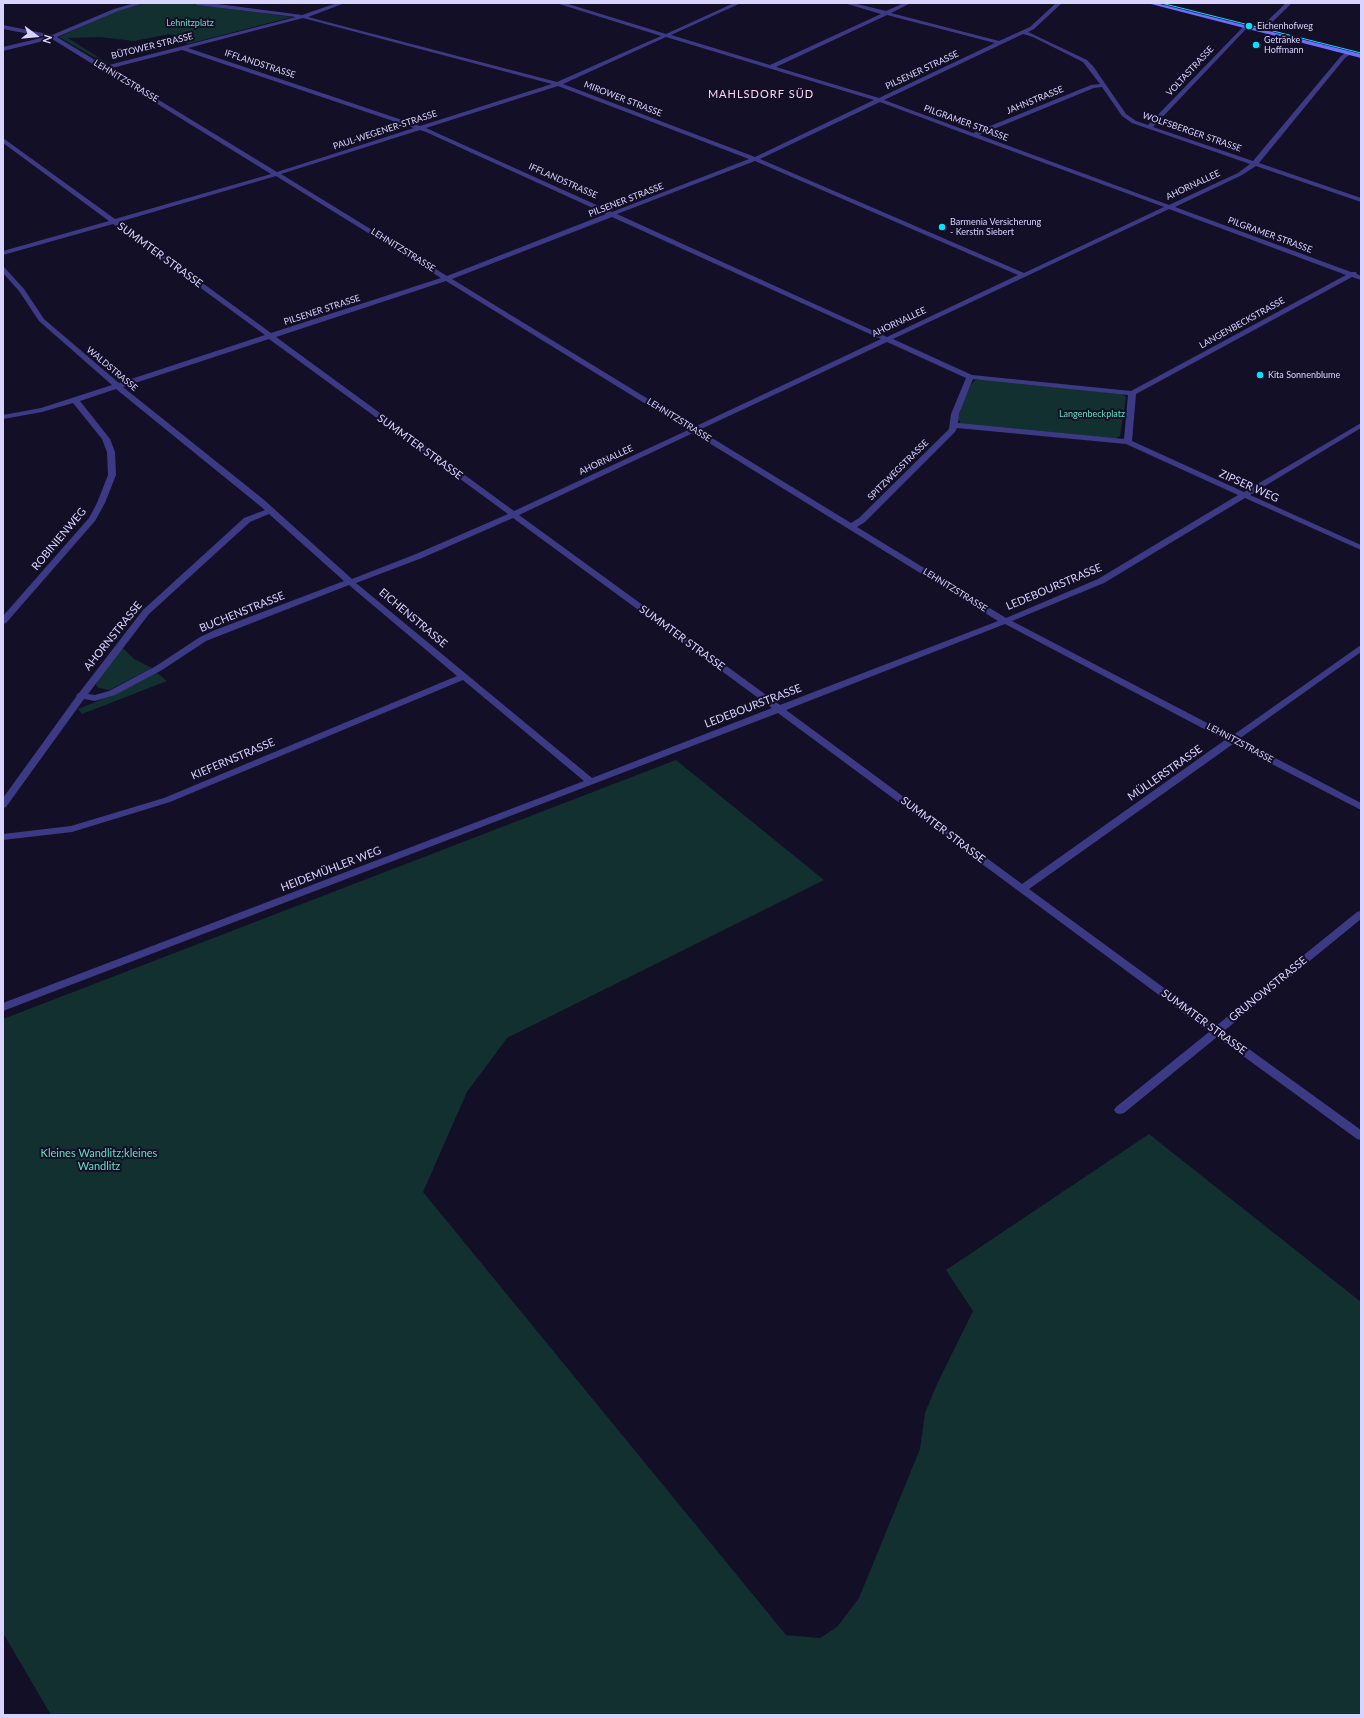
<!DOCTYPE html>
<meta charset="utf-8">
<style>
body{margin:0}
#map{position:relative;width:1364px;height:1718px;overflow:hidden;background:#130f26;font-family:Lato,sans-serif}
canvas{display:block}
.frame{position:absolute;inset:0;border:4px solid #d9d4ff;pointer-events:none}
.north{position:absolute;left:16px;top:16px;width:40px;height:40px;-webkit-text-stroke:3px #130f26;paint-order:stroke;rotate:106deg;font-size:11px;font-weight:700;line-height:16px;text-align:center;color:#d9d4ff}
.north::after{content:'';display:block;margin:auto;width:14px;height:18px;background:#d9d4ff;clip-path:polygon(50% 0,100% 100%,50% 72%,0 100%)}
</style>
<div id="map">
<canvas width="1364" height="1718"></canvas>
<div class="frame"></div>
<div class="north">N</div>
</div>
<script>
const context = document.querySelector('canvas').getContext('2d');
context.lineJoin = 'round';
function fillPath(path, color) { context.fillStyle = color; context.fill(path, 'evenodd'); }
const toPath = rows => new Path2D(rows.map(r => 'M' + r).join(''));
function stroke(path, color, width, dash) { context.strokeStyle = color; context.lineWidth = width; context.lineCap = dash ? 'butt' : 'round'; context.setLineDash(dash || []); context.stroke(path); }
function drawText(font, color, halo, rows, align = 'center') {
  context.font = font + ' Lato,sans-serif'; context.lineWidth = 4; context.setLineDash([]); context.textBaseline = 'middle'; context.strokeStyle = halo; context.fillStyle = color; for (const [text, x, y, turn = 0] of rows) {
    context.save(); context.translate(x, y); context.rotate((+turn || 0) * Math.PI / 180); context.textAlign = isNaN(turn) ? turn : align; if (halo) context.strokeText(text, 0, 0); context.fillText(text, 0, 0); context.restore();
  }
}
fillPath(toPath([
 [146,3,186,3,292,17,188,44,170,34,134,41,100,37,68,38,109,64,106,64,59,37,118,10],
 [980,379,1122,394,1126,397,1120,436,1113,440,961,424,958,418,964,400,971,385,975,380],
 [121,648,124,649,134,659,152,668,115,687,109,690,99,688,96,685,97,681],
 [156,672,167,681,82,714,78,709,120,692],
 [676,760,824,880,507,1038,467,1092,423,1192,786,1635,820,1638,837,1627,859,1598,920,1449,925,1413,937,1384,973,1311,946,1270,1149,1134,1361,1302,1361,1715,51,1715,3,1633,3,1019]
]), '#12302f');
fillPath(toPath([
 [135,3,144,3,118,11,57,37,105,66,296,17,197,5,194,3,210,3,302,15,337,3,345,3,308,17,557,82,661,36,556,3,565,3,666,34,734,3,741,3,671,35,770,65,881,14,844,3,853,3,886,11,904,3,911,3,891,13,999,41,1030,27,1056,3,1062,3,1034,29,1028,32,1087,60,1093,66,1126,114,1136,121,1148,125,1245,25,1248,27,1247,28,1153,127,1253,161,1341,56,1347,52,1351,52,1351,54,1345,58,1259,163,1361,198,1361,202,1256,166,1242,175,1175,207,1351,272,1356,272,1357,274,1361,276,1361,280,1352,277,1136,394,1132,441,1244,492,1361,423,1361,428,1250,495,1361,545,1361,550,1245,498,1104,583,1012,621,1232,736,1361,645,1361,652,1239,739,1361,803,1361,810,1233,744,1029,889,1216,1026,1357,912,1361,911,1361,919,1224,1031,1361,1130,1361,1140,1357,1139,1217,1037,1124,1113,1120,1114,1116,1113,1114,1110,1116,1107,1209,1032,778,713,3,1011,3,1003,584,781,463,680,170,802,72,832,3,840,3,834,71,826,164,798,457,676,349,585,206,641,162,670,115,695,95,701,84,699,6,807,3,808,3,798,76,697,77,694,79,693,143,610,244,518,265,510,116,389,80,401,110,439,115,452,116,475,105,503,95,521,6,623,3,624,3,616,89,518,97,503,108,475,107,452,102,439,73,403,42,412,3,419,3,415,41,408,112,385,39,321,19,291,3,273,3,267,5,268,24,289,44,319,119,383,265,335,113,224,3,255,3,251,109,221,3,143,3,138,115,219,271,174,52,39,3,51,3,47,45,37,3,29,3,25,52,35,114,9,135,3],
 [887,15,995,43,879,98,776,67,887,15],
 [303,18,552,84,420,126,188,48,303,18],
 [1023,34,1033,37,1083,62,1100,84,1091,85,973,133,884,100,1023,34],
 [666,37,874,100,755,157,563,84,666,37],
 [182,50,414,128,277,172,108,69,182,50],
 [558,86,749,159,612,212,426,128,558,86],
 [1102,87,1122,116,1132,123,1250,164,1238,173,1169,205,979,135,1094,88,1102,87],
 [880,102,971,136,1164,207,1024,273,760,159,880,102],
 [420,130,426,132,606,214,447,276,281,174,420,130],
 [755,161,1018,275,887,337,617,214,755,161],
 [276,176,441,278,271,333,119,222,276,176],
 [1169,209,1346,275,1131,391,972,375,893,339,1169,209],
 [612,217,881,339,694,427,452,279,612,217],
 [446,281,688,430,514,511,276,337,446,281],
 [269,339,508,514,416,554,352,579,263,499,123,387,269,339],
 [887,342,966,378,951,414,949,429,859,518,851,523,699,430,887,342],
 [973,379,1128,395,1124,439,958,423,959,414,973,379],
 [957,428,1126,444,1238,495,1098,579,1006,618,857,527,865,522,955,432,957,428],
 [693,433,998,621,780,705,519,515,693,433],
 [269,514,344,581,215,630,200,637,156,666,109,691,95,695,88,694,149,614,250,522,269,514],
 [513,518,772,708,592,778,356,583,422,558,513,518],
 [1005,624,1225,740,1022,884,786,710,1005,624],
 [1286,3,1292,3,1262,32,1258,32,1258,30,1286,3]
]), '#3d3a85');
fillPath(toPath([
 [1147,3,1156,3,1361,54,1361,58,1147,3]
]), '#6f6bff');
stroke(toPath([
 [1161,3,1361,53]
]), '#00e5ff', 1);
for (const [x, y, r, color] of [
 [1249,26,4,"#00e5ff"],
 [1256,45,4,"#00e5ff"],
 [942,227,4,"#00e5ff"],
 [1260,375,4,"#00e5ff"]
]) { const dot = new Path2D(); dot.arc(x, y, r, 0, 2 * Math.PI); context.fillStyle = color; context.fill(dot); stroke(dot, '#130f26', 1.5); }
drawText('9px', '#5fe0c0', '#130f26', [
 ["Lehnitzplatz",190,23],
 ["Langenbeckplatz",1092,414]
]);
drawText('9px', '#d9d4ff', '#130f26', [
 ["Eichenhofweg",1257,26],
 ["Getränke",1264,40],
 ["Hoffmann",1264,50],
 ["Barmenia Versicherung",950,222],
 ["- Kerstin Siebert",950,232],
 ["Kita Sonnenblume",1268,375]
], 'left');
drawText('9px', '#d9d4ff', '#130f26', [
 ["BÜTOWER STRASSE",152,46,-14],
 ["IFFLANDSTRASSE",260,64,18],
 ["PILSENER STRASSE",922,70,-25],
 ["VOLTASTRASSE",1190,71,-47],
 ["LEHNITZSTRASSE",126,81,31],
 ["MIROWER STRASSE",623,99,21],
 ["JAHNSTRASSE",1035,100,-22],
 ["PILGRAMER STRASSE",966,123,20],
 ["PAUL-WEGENER-STRASSE",385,130,-18],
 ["WOLFSBERGER STRASSE",1192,132,19],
 ["IFFLANDSTRASSE",563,181,24],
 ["AHORNALLEE",1193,185,-25],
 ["PILSENER STRASSE",626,200,-21],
 ["PILGRAMER STRASSE",1270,235,20],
 ["LEHNITZSTRASSE",403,250,32],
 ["PILSENER STRASSE",322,310,-18],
 ["AHORNALLEE",899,322,-25],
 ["LANGENBECKSTRASSE",1242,323,-29],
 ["WALDSTRASSE",112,369,40],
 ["LEHNITZSTRASSE",679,420,32],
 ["AHORNALLEE",606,460,-25],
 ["SPITZWEGSTRASSE",898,470,-45],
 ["LEHNITZSTRASSE",955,590,32],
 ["LEHNITZSTRASSE",1240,743,28]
]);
context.letterSpacing = '1px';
drawText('11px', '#ffd6f0', '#130f26', [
 ["MAHLSDORF SÜD",761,94]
]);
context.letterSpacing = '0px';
drawText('11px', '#d9d4ff', '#130f26', [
 ["SUMMTER STRASSE",160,255,36],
 ["SUMMTER STRASSE",420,447,36],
 ["ZIPSER WEG",1249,486,24],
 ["ROBINIENWEG",59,539,-50],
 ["LEDEBOURSTRASSE",1054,587,-23],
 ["BUCHENSTRASSE",242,612,-22],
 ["EICHENSTRASSE",413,618,40],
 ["AHORNSTRASSE",113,636,-51],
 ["SUMMTER STRASSE",682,638,36],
 ["LEDEBOURSTRASSE",753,706,-21],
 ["KIEFERNSTRASSE",233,759,-23],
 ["MÜLLERSTRASSE",1165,773,-35],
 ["SUMMTER STRASSE",943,830,37],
 ["HEIDEMÜHLER WEG",331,869,-21],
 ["GRUNOWSTRASSE",1268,989,-39],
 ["SUMMTER STRASSE",1204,1022,36]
]);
drawText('11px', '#5fe0c0', '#130f26', [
 ["Kleines Wandlitz;kleines",99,1153],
 ["Wandlitz",99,1166]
]);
</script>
